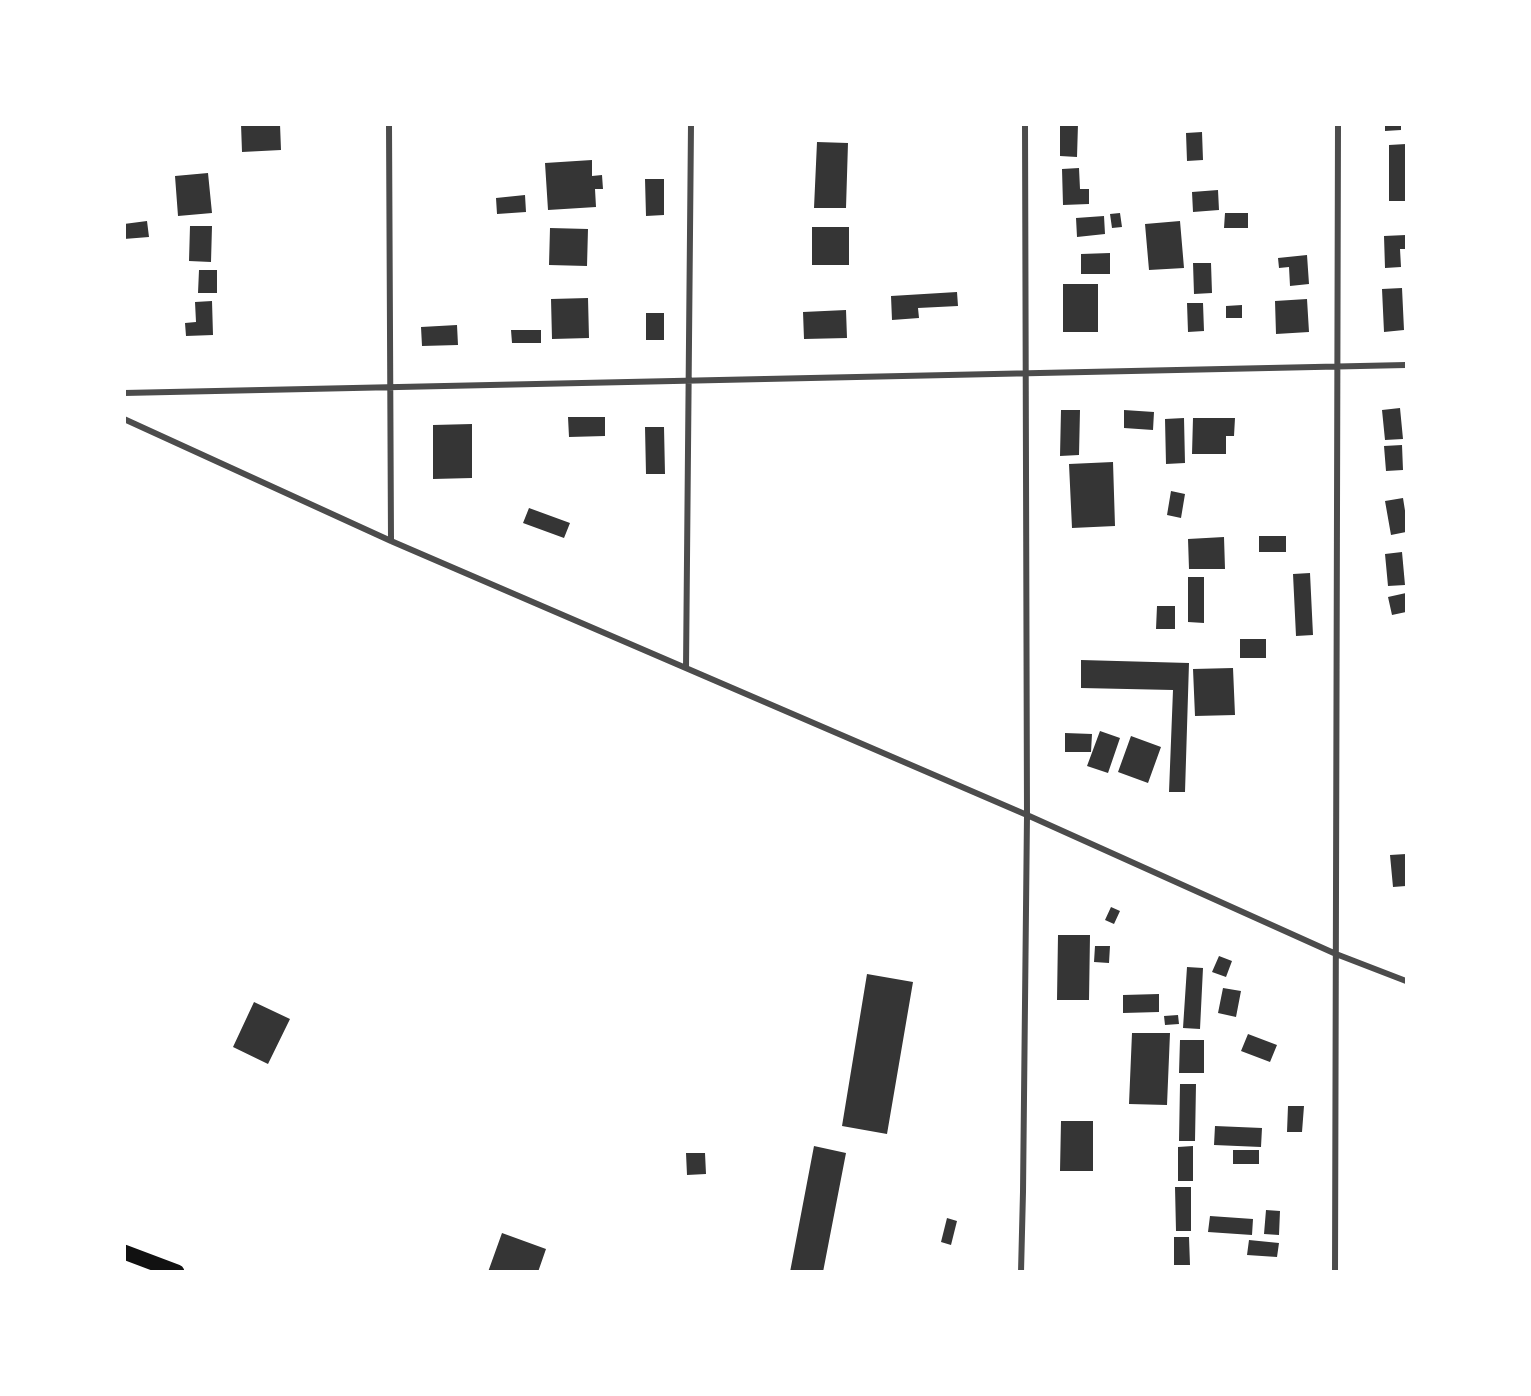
<!DOCTYPE html>
<style>
body{margin:0}
#map{position:relative;width:1531px;height:1396px;overflow:hidden;background:#fff;font-family:Signika,sans-serif}
canvas{display:block}
.frame{position:absolute;inset:0;border:126px solid #fff;pointer-events:none}
</style>
<div id="map">
<canvas width="1531" height="1396"></canvas>
<div class="frame"></div>
</div>
<script>
const context = document.querySelector('canvas').getContext('2d');
context.lineJoin = 'round';
function fillPath(path, color) { context.fillStyle = color; context.fill(path, 'evenodd'); }
const toPath = rows => new Path2D(rows.map(r => 'M' + r).join(''));
function stroke(path, color, width, dash) { context.strokeStyle = color; context.lineWidth = width; context.lineCap = dash ? 'butt' : 'round'; context.setLineDash(dash || []); context.stroke(path); }
fillPath(toPath([
 [241,124,280,124,281,150,242,152],
 [1060,124,1078,124,1077,157,1060,156],
 [1385,124,1401,124,1401,130,1385,131],
 [1202,132,1203,160,1187,161,1186,133],
 [817,142,848,143,846,208,814,208],
 [1406,144,1406,201,1389,201,1389,145],
 [592,160,592,176,602,175,603,189,595,189,596,207,548,210,545,163],
 [1079,168,1080,189,1089,189,1089,204,1063,205,1062,169],
 [208,173,212,213,178,216,175,176],
 [645,179,664,179,664,215,646,216],
 [1218,190,1219,210,1193,212,1192,192],
 [525,195,526,212,497,214,496,198],
 [1120,213,1122,227,1112,228,1110,214],
 [1225,213,1248,213,1248,228,1224,228],
 [1104,216,1105,234,1077,237,1076,218],
 [147,221,149,237,124,239,124,224],
 [1180,221,1184,268,1149,270,1145,224],
 [190,226,212,226,211,262,189,261],
 [812,227,849,227,849,265,812,265],
 [550,228,588,229,587,266,549,265],
 [1406,235,1406,249,1400,249,1401,267,1385,268,1384,236],
 [1110,253,1110,274,1081,274,1081,254],
 [1307,255,1309,284,1290,286,1289,267,1279,268,1278,258],
 [1193,263,1211,263,1212,293,1194,294],
 [199,270,217,270,217,293,198,293],
 [1063,284,1098,284,1098,332,1063,332],
 [1402,288,1404,330,1384,332,1382,289],
 [957,292,958,306,918,308,919,318,892,320,891,296],
 [588,298,589,338,552,339,551,299],
 [1307,299,1309,332,1276,334,1275,301],
 [212,301,213,335,186,336,185,323,196,322,195,302],
 [1187,303,1203,303,1204,331,1188,332],
 [1242,305,1242,318,1226,318,1226,306],
 [846,310,847,338,804,339,803,312],
 [646,313,664,313,664,340,646,340],
 [457,325,458,345,422,346,421,327],
 [511,330,541,330,541,343,512,343],
 [1400,408,1403,439,1385,440,1382,410],
 [1061,410,1080,410,1079,455,1060,456],
 [1124,410,1154,412,1153,430,1124,428],
 [568,417,605,417,605,436,569,437],
 [1184,418,1185,463,1166,464,1165,419],
 [1193,418,1235,418,1234,436,1226,436,1226,454,1192,454],
 [472,424,472,478,433,479,433,425],
 [645,427,664,427,665,474,646,474],
 [1402,445,1403,470,1386,471,1384,446],
 [1113,462,1115,526,1072,528,1069,464],
 [1171,491,1185,494,1181,518,1167,515],
 [1403,498,1406,517,1406,532,1391,535,1385,501],
 [529,508,570,523,564,538,523,523],
 [1259,536,1286,536,1286,552,1259,552],
 [1224,537,1225,569,1189,569,1188,539],
 [1402,552,1405,585,1388,586,1385,554],
 [1310,573,1313,635,1296,636,1293,574],
 [1188,577,1204,577,1204,623,1188,622],
 [1406,593,1406,612,1392,615,1388,597],
 [1157,606,1175,606,1175,629,1156,629],
 [1240,639,1266,639,1266,658,1240,658],
 [1081,660,1189,663,1185,792,1169,792,1173,690,1081,688],
 [1233,668,1235,715,1195,716,1193,669],
 [1100,731,1120,738,1108,773,1087,766],
 [1065,733,1092,734,1091,752,1065,752],
 [1131,736,1161,747,1148,783,1118,772],
 [1406,854,1406,886,1393,887,1390,855],
 [1111,907,1120,911,1114,924,1105,920],
 [1058,935,1090,935,1089,1000,1057,1000],
 [1095,946,1110,946,1109,963,1094,962],
 [1219,956,1232,961,1226,977,1212,972],
 [1187,967,1203,968,1200,1029,1183,1028],
 [867,974,913,982,887,1134,842,1126],
 [1223,988,1241,991,1236,1017,1218,1013],
 [1159,994,1159,1012,1123,1013,1123,995],
 [254,1002,290,1019,268,1064,233,1047],
 [1178,1015,1179,1024,1165,1025,1164,1016],
 [1132,1033,1170,1033,1167,1105,1129,1104],
 [1248,1034,1277,1045,1270,1062,1241,1051],
 [1180,1040,1204,1040,1204,1073,1179,1073],
 [1180,1084,1196,1084,1195,1141,1179,1141],
 [1288,1106,1304,1106,1302,1132,1287,1132],
 [1061,1121,1093,1121,1093,1171,1060,1171],
 [1215,1126,1262,1128,1261,1147,1214,1145],
 [814,1146,846,1153,823,1272,790,1272],
 [1193,1146,1193,1181,1178,1181,1178,1147],
 [1233,1150,1259,1150,1259,1164,1233,1164],
 [686,1153,705,1153,706,1174,687,1175],
 [1175,1187,1191,1187,1191,1231,1176,1231],
 [1266,1210,1280,1211,1279,1235,1264,1234],
 [1210,1216,1253,1219,1252,1235,1208,1232],
 [947,1218,957,1221,951,1245,941,1242],
 [502,1233,546,1249,538,1272,488,1272],
 [1174,1237,1189,1237,1190,1265,1174,1265],
 [1249,1240,1279,1243,1277,1257,1247,1255]
]), '#353535');
stroke(toPath([
 [389,124,391,541],
 [124,393,1406,365],
 [124,419,391,541,1027,815,1336,954,1406,981],
 [686,668,691,124],
 [1021,1272,1023,1192,1027,815,1025,124],
 [1335,1272,1338,124]
]), '#4c4c4c', 6);
stroke(toPath([
 [124,1252,177,1272]
]), '#111', 15);
</script>
